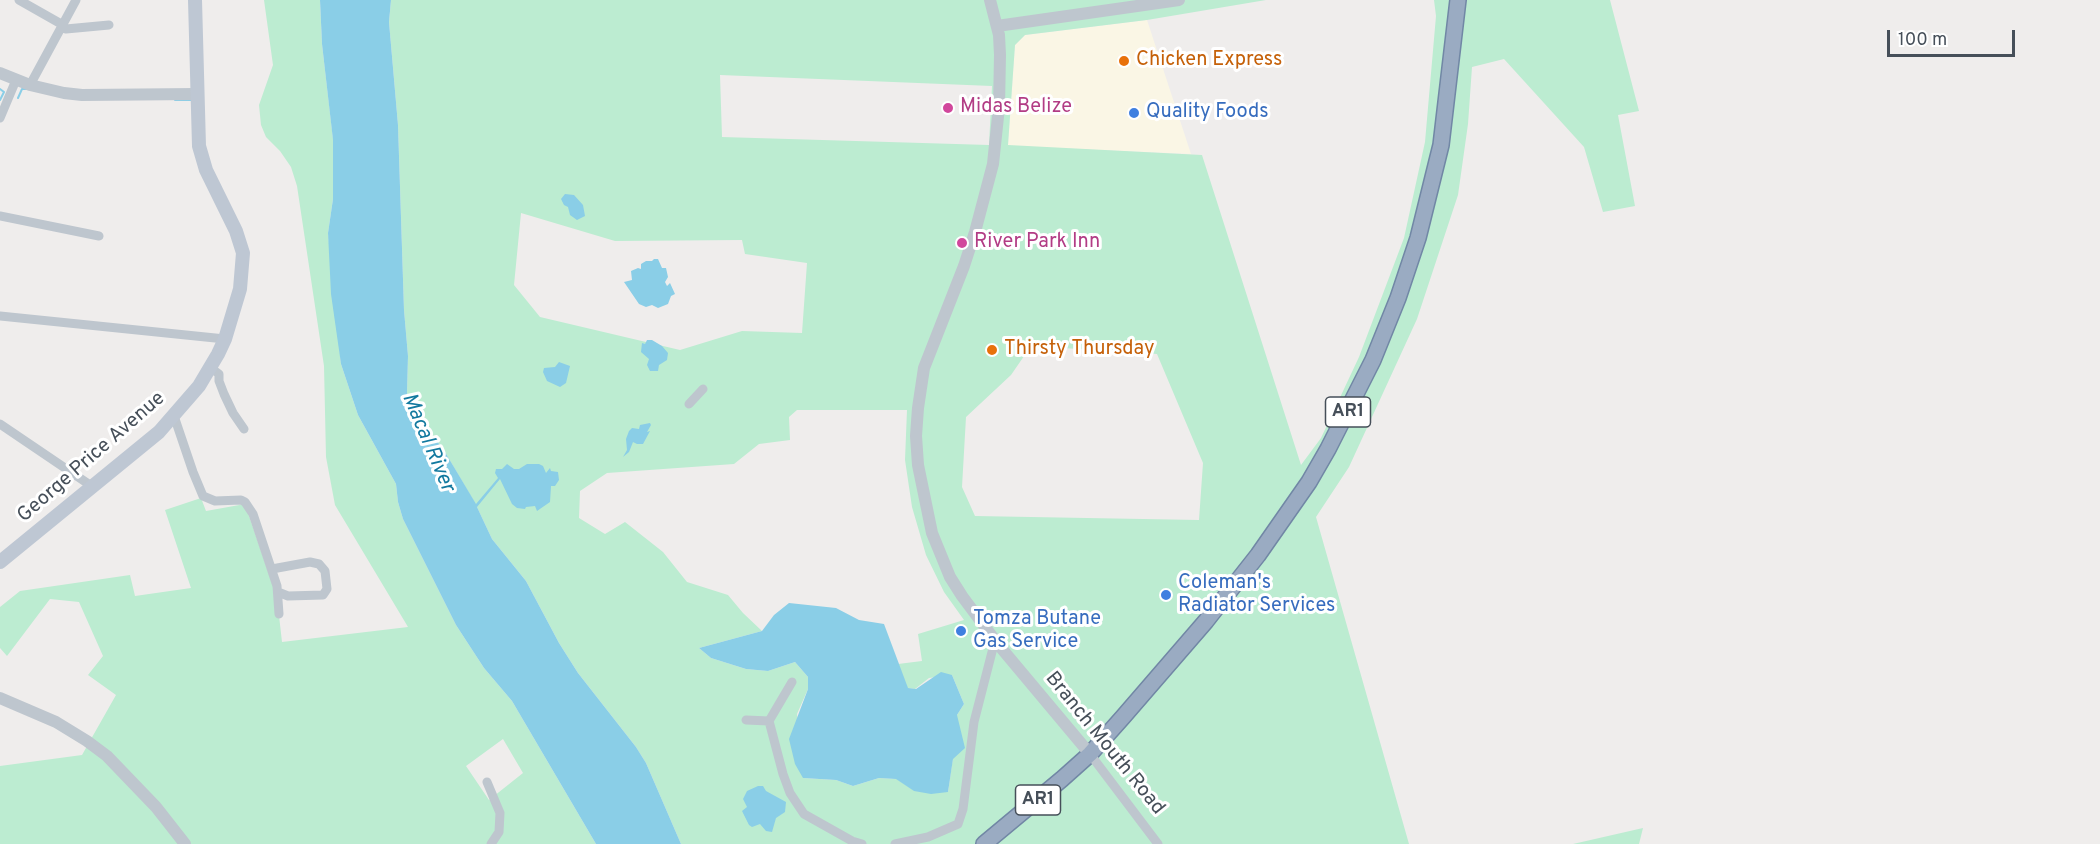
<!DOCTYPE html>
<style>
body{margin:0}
#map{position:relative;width:2100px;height:844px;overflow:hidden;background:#efedec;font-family:Overpass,sans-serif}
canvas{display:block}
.scale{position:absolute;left:1887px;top:30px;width:128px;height:27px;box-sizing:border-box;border:3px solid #464f59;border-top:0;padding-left:8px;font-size:18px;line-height:21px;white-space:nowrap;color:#464f59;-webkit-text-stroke:4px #fff;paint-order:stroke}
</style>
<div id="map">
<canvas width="2100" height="844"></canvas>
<div class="scale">100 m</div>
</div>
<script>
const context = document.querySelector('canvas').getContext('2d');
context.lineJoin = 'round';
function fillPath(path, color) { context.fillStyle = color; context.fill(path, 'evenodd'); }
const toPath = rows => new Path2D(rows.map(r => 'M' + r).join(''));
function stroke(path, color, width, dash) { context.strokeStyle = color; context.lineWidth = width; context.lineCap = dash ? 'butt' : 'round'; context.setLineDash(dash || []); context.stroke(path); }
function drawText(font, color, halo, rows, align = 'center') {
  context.font = font + ' Overpass,sans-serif'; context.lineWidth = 6; context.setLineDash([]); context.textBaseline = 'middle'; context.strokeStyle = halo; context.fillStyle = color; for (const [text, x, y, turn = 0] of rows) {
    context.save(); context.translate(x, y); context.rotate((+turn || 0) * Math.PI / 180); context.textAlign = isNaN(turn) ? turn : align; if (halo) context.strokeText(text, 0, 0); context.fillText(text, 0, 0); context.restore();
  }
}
fillPath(toPath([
 [1147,20,1191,154,1008,146,1015,45,1025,35]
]), '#faf6e5');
fillPath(toPath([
 [264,0,320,0,322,44,333,139,333,199,328,233,341,364,358,415,396,484,398,502,403,519,456,625,484,668,512,701,596,844,0,844,0,766,82,755,116,695,88,675,103,656,79,602,50,599,7,656,0,648,0,607,20,591,130,575,135,596,191,588,165,510,201,498,206,511,245,504,277,598,282,642,408,627,335,505,326,457,324,366,297,186,291,167,280,151,266,137,261,125,259,105,273,65],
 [503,739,523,773,489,800,466,766],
 [391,0,1266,0,1147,20,1025,35,1015,45,1008,145,1202,155,1301,465,1321,438,1359,357,1404,238,1425,142,1436,16,1434,0,1610,0,1639,111,1618,115,1635,206,1603,212,1584,147,1504,59,1472,67,1468,124,1458,195,1417,319,1349,467,1316,517,1409,844,681,844,646,763,636,747,578,673,559,643,526,581,492,539,476,505,445,452,437,441,424,431,414,413,407,393,408,356,404,310,398,125,389,22],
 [720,75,992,86,989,145,722,137],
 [521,213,615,241,742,240,745,254,807,263,802,333,742,331,680,350,540,317,514,285],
 [1031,346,1157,354,1203,463,1199,520,975,516,962,487,966,417,1011,375],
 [797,410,907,410,905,460,912,507,926,555,944,592,964,620,918,634,922,661,898,664,907,688,915,689,929,678,952,675,964,704,957,715,953,758,948,792,915,791,897,779,879,778,853,786,836,780,803,778,797,714,808,689,808,677,795,662,768,671,746,669,711,658,699,648,762,631,743,613,728,595,687,582,663,552,625,522,605,534,579,518,580,491,607,473,734,464,759,444,790,440,789,417],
 [1643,828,1639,844,1573,844]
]), '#bcecd1');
fillPath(toPath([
 [320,0,391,0,389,22,398,125,404,310,408,356,407,393,414,413,424,431,437,441,445,452,476,504,498,478,495,473,496,469,502,469,507,464,514,469,519,469,527,464,539,464,543,466,546,473,550,468,551,471,558,472,559,480,555,486,551,486,550,502,537,511,535,506,526,507,525,509,517,508,512,504,500,479,477,507,492,539,526,581,559,643,578,673,636,747,646,763,681,844,596,844,512,701,484,668,456,625,403,519,398,502,396,484,358,415,341,364,331,294,328,233,333,199,333,140,322,44],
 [565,194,574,195,583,205,585,216,577,220,570,215,568,207,564,205,561,199],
 [654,259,658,259,662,268,666,268,668,277,665,282,667,286,670,283,675,294,671,296,668,304,658,308,652,305,646,307,639,304,624,282,632,280,631,271,638,268,641,269,641,264,646,261,652,261],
 [647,340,652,340,662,346,668,353,667,360,659,365,658,371,650,371,647,365,649,359,641,352,642,343,645,344],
 [559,362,570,366,566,383,560,387,547,381,543,372,544,368,555,367],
 [650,423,651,425,647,432,650,431,643,444,637,444,633,442,629,452,623,457,627,450,626,439,629,431,632,428,639,429,640,425],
 [789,603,836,608,859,620,884,624,908,688,916,689,941,672,952,675,964,704,957,715,965,748,953,759,948,792,931,794,914,791,896,779,879,778,853,786,836,780,803,778,795,764,789,739,808,689,808,677,795,662,768,671,746,669,711,658,699,648,762,631,774,615],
 [758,786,763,786,766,791,786,802,785,812,776,818,772,832,766,831,760,824,752,827,749,825,742,811,747,807,743,799,747,791]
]), '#8acee7');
stroke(toPath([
 [0,89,4,92,0,100],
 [18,98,22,89,26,89],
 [175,100,193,100]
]), '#8acee7', 2);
const trunk = toPath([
 [984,844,1062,779,1090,754,1123,717,1206,621,1258,555,1309,482,1328,449,1373,360,1398,298,1418,238,1441,145,1458,0]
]);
stroke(trunk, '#7187a5', 18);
stroke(toPath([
 [19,0,63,25],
 [61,27,66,29,109,25],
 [30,85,76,0],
 [0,118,16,80],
 [0,216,99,236],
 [0,316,225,339],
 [211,368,219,374,219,381,224,394,233,413,244,429],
 [689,404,703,389],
 [174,416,193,472,203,496,215,501,241,500,245,502,253,514,277,586,279,614],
 [0,424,93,487],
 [272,569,310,562,319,564,325,571,327,589,323,595,288,596,278,592],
 [746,720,769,721,783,774,790,793,804,814,852,841,862,844],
 [769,721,792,682],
 [1090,754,1158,844],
 [487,782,500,813,499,832,491,844],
 [895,844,928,837,958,824,963,809,974,722,993,648,997,643]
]), '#bec6ce', 9);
stroke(toPath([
 [990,0,999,35,1000,55,999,107,993,164,975,232,964,266,924,368,918,408,916,436,918,465,932,533,950,577,962,596,997,643,1090,754],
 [997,26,1179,0],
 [0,73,30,85,64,93,82,95,197,94],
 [0,698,56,722,87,741,107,756,156,807,185,844]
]), '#bec6ce', 12);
stroke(toPath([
 [0,562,159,432,199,386,218,354,225,339,240,289,243,253,236,231,206,170,199,146,195,0]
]), '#bec7d3', 14);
stroke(trunk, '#9aabc2', 15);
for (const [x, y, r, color] of [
 [1124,61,6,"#e8710a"],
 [948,108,6,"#d1479c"],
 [1134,113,6,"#3f7fe0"],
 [962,243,6,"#d1479c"],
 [992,350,6,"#e8710a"],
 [1166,595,6,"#3f7fe0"],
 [961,631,6,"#3f7fe0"]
]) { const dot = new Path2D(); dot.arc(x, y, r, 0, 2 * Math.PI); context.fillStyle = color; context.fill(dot); stroke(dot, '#fff', 2); }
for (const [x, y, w] of [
 [1348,412,45],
 [1038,800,45]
]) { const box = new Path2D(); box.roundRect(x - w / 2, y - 15, w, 30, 4.5); context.fillStyle = '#fff'; context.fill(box); stroke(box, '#464f59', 1.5); }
drawText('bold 18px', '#464f59', null, [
 ["AR1",1348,412],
 ["AR1",1038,800]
]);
drawText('20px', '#c56008', '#fff', [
 ["Chicken Express",1136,61],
 ["Thirsty Thursday",1004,350]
], 'left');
drawText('20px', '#b23c85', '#fff', [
 ["Midas Belize",960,108],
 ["River Park Inn",974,243]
], 'left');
drawText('20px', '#366cbe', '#fff', [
 ["Quality Foods",1146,113],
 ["Coleman's",1178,584],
 ["Radiator Services",1178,607],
 ["Tomza Butane",973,620],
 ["Gas Service",973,643]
], 'left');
drawText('20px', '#464f59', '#fff', [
 ["George Price Avenue",92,458,-41],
 ["Branch Mouth Road",1104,744,51]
]);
drawText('italic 21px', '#12799f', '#fff', [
 ["Macal River",427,443,67]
]);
</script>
